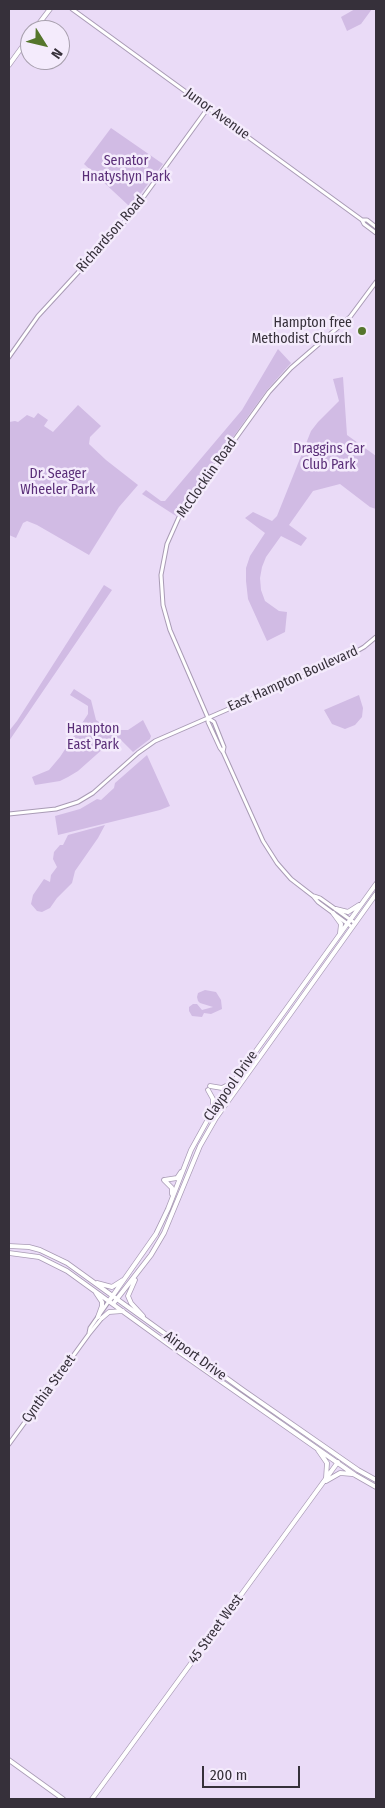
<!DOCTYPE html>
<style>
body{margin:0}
#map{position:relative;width:385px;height:1808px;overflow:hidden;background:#eadbf7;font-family:"Fira Sans Condensed",sans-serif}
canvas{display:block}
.frame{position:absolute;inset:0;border:10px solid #36303a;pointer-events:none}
.north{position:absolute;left:20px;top:20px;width:50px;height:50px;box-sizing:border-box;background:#f4ebfc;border:1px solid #a8a0ae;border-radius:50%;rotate:126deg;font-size:14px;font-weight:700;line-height:20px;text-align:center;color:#36303a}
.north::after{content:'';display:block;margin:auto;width:18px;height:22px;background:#55752c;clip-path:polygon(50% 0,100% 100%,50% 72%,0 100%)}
.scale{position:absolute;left:202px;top:1766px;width:98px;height:22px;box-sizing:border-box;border:2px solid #36303a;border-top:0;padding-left:6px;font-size:15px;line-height:18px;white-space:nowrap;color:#36303a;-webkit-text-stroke:4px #f4ebfc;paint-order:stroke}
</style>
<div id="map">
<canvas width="385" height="1808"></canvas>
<div class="frame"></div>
<div class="north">N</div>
<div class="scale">200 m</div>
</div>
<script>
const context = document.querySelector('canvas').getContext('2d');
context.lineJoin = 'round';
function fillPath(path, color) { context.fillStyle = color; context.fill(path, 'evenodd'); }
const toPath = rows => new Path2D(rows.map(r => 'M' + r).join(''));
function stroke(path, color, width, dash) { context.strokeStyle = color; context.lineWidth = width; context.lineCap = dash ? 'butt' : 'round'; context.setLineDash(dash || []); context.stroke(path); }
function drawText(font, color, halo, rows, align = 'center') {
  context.font = font + ' "Fira Sans Condensed",sans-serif'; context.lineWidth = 5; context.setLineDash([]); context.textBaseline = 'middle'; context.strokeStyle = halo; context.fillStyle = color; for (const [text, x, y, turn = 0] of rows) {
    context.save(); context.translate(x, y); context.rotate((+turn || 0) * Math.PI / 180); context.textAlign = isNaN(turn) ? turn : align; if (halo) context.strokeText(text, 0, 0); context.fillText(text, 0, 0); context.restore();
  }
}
fillPath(toPath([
 [355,9,372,9,361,24,347,31,341,17],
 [111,128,163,164,132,205,128,205,84,164],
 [278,349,291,363,267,390,176,516,142,494,146,490,161,501,165,501,242,410],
 [343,377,347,435,376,456,376,509,370,507,340,484,313,491,289,525,307,538,301,546,281,536,266,557,262,567,260,578,261,590,265,601,279,611,287,612,285,632,267,641,248,599,246,581,246,568,250,556,265,533,245,518,253,512,272,521,277,516,311,431,318,422,339,401,333,379],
 [78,405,101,426,90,437,89,444,106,460,138,485,119,507,89,555,37,525,27,521,23,523,16,538,9,535,9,422,15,421,18,422,27,415,34,418,38,413,48,420,44,426,53,432],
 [104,585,112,590,9,741,9,731,17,721],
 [74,689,91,700,96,720,111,730,128,730,143,720,151,736,150,739,133,752,121,740,114,739,78,771,68,777,60,781,35,785,32,777,49,770,60,757,88,714,88,706,70,695],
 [359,695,363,708,362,717,355,725,345,729,332,724,324,710],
 [147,755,170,806,160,810,58,835,55,816,80,809,97,799,101,800,114,788,115,783],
 [105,825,98,838,75,871,72,883,57,898,50,908,42,912,37,911,31,904,33,895,44,879,50,882,51,875,57,867,53,859,54,852,60,845,63,845,68,835],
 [205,990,216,992,221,1000,222,1009,211,1014,204,1013,202,1017,192,1016,189,1011,189,1007,193,1004,197,1004,202,1010,213,1007,200,1003,198,1001,197,997,198,993]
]), '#d1bbe4');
const tertiary = toPath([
 [72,9,362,220,367,220,376,227],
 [362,220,364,224,376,233],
 [9,357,38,316,129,217,208,108],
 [208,718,214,722,224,747,223,752],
 [9,814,56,809,78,802,93,793,138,753,155,741,341,660,364,647,376,637],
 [314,896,320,898,355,923],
 [352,927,318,902,313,896,291,879,277,863,263,841,223,752,220,748,208,722,208,718,170,630,163,605,161,575,167,544,179,517,269,392,291,368,350,317,376,282],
 [89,1333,90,1328,109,1301],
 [9,1444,89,1334,102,1318]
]);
const secondary = toPath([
 [34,30,50,9],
 [9,65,30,36],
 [336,909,348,912,359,905],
 [333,913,341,924,340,933],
 [210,1086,222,1088,230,1084],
 [208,1090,213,1099,213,1108],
 [164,1180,177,1178,181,1172],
 [164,1180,172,1188,172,1194],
 [9,1246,29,1247,40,1250,67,1263,243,1390,358,1470,376,1480],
 [9,1253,39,1257,67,1271,179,1352,355,1475,376,1487],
 [135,1280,128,1296,131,1303,143,1316],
 [97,1283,112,1287,123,1280],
 [96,1293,102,1302,102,1306,98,1317],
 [109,1301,156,1234,168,1209,191,1150,212,1112,376,884],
 [113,1304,151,1255,164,1233,200,1146,216,1118,376,894],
 [102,1318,109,1312,123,1311],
 [318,1450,327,1463,326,1478],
 [326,1481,340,1473,352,1474],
 [9,1760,63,1799],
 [92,1799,338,1462]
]);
stroke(tertiary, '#a99bb5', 5);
stroke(secondary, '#a99bb5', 5.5);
stroke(tertiary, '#fff', 3);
stroke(secondary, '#fff', 4);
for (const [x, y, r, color] of [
 [362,331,5,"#55752c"]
]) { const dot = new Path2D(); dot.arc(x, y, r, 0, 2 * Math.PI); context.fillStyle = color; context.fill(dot); stroke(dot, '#f4ebfc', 2); }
drawText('14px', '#36303a', '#f4ebfc', [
 ["Junor Avenue",217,114,36],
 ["Richardson Road",111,234,-49],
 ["McClocklin Road",207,478,-55],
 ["East Hampton Boulevard",293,679,-24],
 ["Claypool Drive",231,1086,-55],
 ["Airport Drive",195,1356,36],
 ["Cynthia Street",49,1389,-54],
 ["45 Street West",216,1629,-54]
]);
drawText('14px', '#5a2e78', '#f4ebfc', [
 ["Senator",126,161],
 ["Hnatyshyn Park",126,177],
 ["Draggins Car",329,449],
 ["Club Park",329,465],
 ["Dr. Seager",58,474],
 ["Wheeler Park",58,490],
 ["Hampton",93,729],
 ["East Park",93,745]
]);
drawText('14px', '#36303a', '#f4ebfc', [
 ["Hampton free",352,323],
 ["Methodist Church",352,339]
], 'right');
</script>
